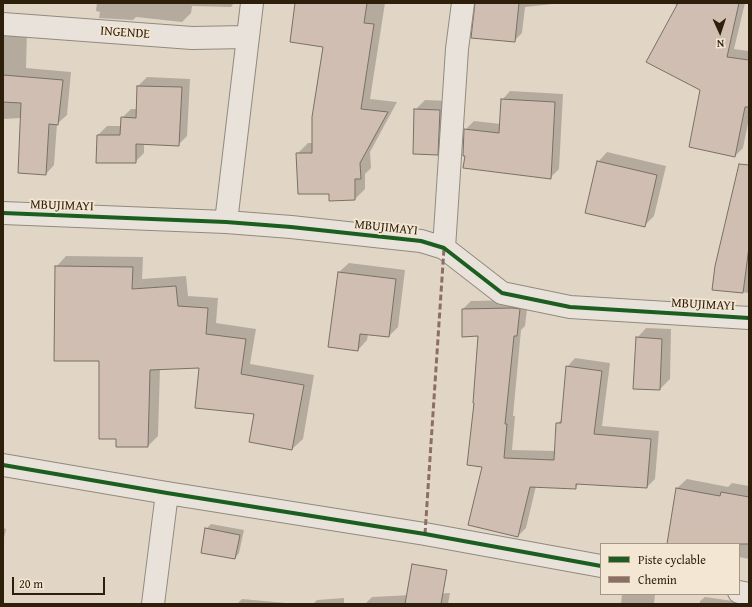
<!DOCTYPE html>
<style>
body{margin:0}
#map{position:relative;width:752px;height:607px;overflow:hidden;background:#e1d6c6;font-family:"Gentium Book Plus",serif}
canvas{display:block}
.frame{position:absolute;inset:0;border:4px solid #2d1f0a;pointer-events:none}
.legend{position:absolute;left:600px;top:543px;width:140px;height:52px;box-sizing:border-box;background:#f3e6d3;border:1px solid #a49683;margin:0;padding:5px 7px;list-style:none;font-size:12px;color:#2d1f0a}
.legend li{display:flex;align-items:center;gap:8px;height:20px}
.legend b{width:20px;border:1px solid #a49683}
.north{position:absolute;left:700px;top:12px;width:40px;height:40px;-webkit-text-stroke:3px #f3e6d3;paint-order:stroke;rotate:177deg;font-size:11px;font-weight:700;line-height:16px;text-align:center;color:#2d1f0a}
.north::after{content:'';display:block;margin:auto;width:14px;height:18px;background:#2d1f0a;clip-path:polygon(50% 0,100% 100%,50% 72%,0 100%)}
.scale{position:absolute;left:12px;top:577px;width:93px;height:18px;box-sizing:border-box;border:2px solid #2d1f0a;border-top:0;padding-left:5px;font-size:12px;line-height:14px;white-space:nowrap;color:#2d1f0a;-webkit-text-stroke:3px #f3e6d3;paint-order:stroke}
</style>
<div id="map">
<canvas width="752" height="607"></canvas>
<div class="frame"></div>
<ul class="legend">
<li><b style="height:5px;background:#1b5e20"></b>Piste cyclable</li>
<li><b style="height:5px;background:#8d6e63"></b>Chemin</li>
</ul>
<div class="north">N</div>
<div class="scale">20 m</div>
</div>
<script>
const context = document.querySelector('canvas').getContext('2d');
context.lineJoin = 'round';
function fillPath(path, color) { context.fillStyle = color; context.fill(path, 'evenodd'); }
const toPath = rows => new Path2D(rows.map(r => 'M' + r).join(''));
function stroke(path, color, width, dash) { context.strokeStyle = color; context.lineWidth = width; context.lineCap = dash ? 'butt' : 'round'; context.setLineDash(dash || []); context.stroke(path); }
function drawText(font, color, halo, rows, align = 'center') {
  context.font = font + ' "Gentium Book Plus",serif'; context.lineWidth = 3.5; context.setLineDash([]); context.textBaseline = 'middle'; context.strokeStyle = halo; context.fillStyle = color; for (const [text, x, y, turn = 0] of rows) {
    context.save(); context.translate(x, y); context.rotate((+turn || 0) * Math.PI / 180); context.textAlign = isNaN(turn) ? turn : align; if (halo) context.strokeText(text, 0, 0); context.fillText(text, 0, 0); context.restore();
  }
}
fillPath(toPath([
 [97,3,234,3,231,7,192,6,191,13,182,22,136,17,133,20,99,18,100,12,96,11],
 [296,3,385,3,370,99,397,102,370,152,371,168,365,174,365,189,355,199,330,193,298,153,308,143,313,143,324,47],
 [476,3,555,3,553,4,525,7,522,33,514,41],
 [668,3,745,3,734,49,749,51,749,118,743,148,735,156,701,89,678,5],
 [3,25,27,30,26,68,71,72,67,115,57,124,54,165,46,174,21,118,3,119],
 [147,77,190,79,187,136,178,145,144,143,144,153,135,162,98,135,107,126,121,126,122,118,131,109,137,109,138,86],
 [510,91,563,94,559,169,551,177,466,155,465,130,474,121,501,124,502,100],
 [425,100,450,101,447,144,437,154,415,110],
 [607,152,666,166,654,216,645,225,598,162],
 [749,177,749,293,713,289],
 [66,256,143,257,142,279,186,276,188,296,218,298,216,323,256,329,250,364,314,375,303,439,292,449,256,413,200,367,160,368,158,436,148,446,117,438,100,360,56,267],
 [349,263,405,270,398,327,389,336,368,334,367,340,358,350,339,272],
 [522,300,528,301,525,326,521,330,513,416,515,416,512,450,555,451,557,424,563,418,567,367,575,358,610,363,602,426,659,431,655,479,647,487,579,483,575,488,536,486,526,528,518,536,483,466,475,402,479,335,463,309,471,301],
 [646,328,671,329,670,379,660,389,637,338],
 [687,479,728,487,732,483,749,486,749,559,739,557,739,544,668,544,677,488],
 [211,524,244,530,239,553,235,558,206,529],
 [3,528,6,529,3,542],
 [450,593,448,604,365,604,372,597],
 [622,594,655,594,654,604,621,604],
 [705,597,733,601,733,604,700,604,700,601],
 [344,598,344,604,313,604,317,600],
 [242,599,297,604,237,604]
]), '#0003');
const building = toPath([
 [295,3,367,3,364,23,374,24,361,109,388,112,360,163,361,179,355,179,355,200,329,201,329,194,298,194,296,153,312,153,312,117,323,47,290,42,295,3],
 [475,3,519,3,515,42,471,38,475,3],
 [678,3,739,3,727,57,749,60,749,107,745,107,735,157,689,147,700,90,646,62,678,3],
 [3,75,63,80,58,125,49,124,46,175,18,173,21,103,3,102,3,75],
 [137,86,182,87,179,146,136,144,136,163,96,163,97,135,120,135,121,117,136,118,137,86],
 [501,99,555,102,551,179,463,168,465,156,463,156,464,129,499,133,501,99],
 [414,109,440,110,438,155,413,154,414,109],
 [597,161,657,175,645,227,585,213,597,161],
 [739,164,749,165,749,247,743,293,712,290,715,266,739,164],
 [55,266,133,267,132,289,176,286,178,306,208,308,206,334,246,339,241,374,304,385,292,450,249,442,254,414,195,408,199,368,150,370,148,447,116,447,116,439,99,439,99,361,54,361,55,266],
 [338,272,396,279,389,337,360,334,358,351,328,347,338,272],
 [513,308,520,309,517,336,514,336,505,424,507,424,504,458,554,460,556,423,561,423,566,366,602,371,594,434,651,439,647,488,576,484,576,489,530,487,518,537,468,525,482,467,467,465,474,403,473,403,478,336,462,337,462,309,513,308],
 [636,337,662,339,660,390,633,389,636,337],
 [676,488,720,496,721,492,749,497,749,544,667,544,676,488],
 [205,528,240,535,235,559,201,553,205,528],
 [412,564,447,570,441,604,405,604,412,564]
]);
fillPath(building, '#d0beb3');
stroke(building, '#787065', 1);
const street = toPath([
 [3,24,192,38,247,37],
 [3,213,226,222,291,227,421,241,444,248,502,293,570,307,749,318],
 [226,222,252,3],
 [444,248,457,49,463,3],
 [3,465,167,493,425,534,601,566],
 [739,592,749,594],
 [153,604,167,493]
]);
stroke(street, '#918a7e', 24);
stroke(street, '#e8e2da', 22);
stroke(toPath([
 [425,534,444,248]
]), '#8d6e63', 3, [6, 3]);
stroke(toPath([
 [3,213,226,222,291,227,421,241,444,248,502,293,570,307,749,318],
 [3,465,167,493,425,534,601,566]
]), '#1b5e20', 4);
drawText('13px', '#2d1f0a', '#f3e6d3', [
 ["INGENDE",125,33,4],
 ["MBUJIMAYI",62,206,2],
 ["MBUJIMAYI",386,228,6],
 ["MBUJIMAYI",703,305,3]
]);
</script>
